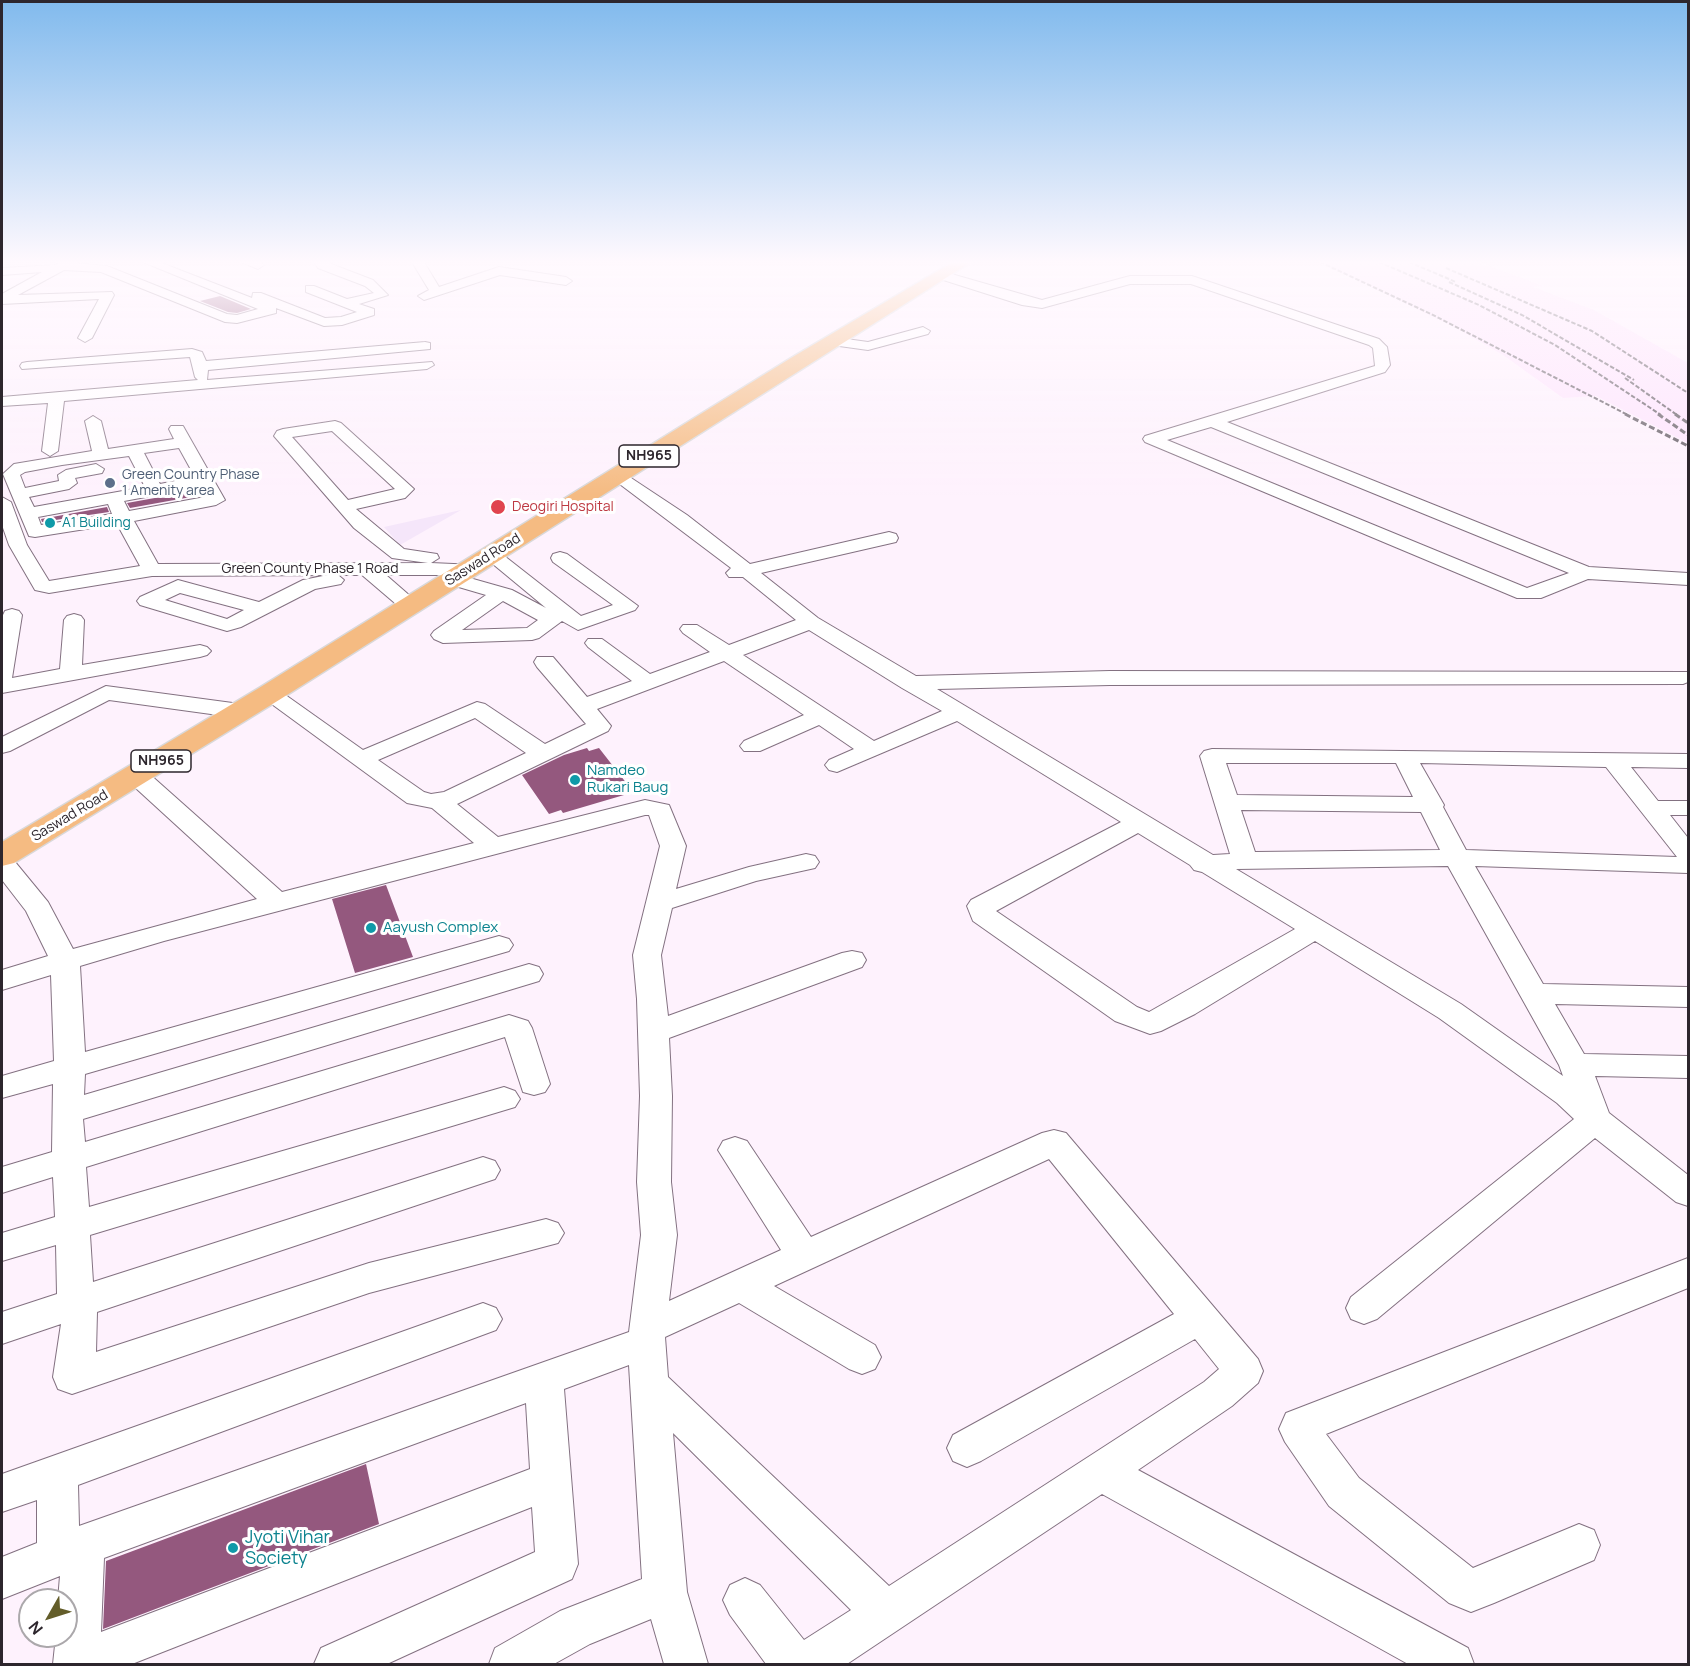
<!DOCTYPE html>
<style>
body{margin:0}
#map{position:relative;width:1690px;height:1666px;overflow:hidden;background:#fef2fd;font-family:Manrope,sans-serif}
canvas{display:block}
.frame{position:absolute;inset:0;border:3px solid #2d262d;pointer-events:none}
.north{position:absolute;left:18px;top:1588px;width:60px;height:60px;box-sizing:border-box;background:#fff;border:2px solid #aba8ab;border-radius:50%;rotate:231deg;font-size:16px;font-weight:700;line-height:24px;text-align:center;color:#2d262d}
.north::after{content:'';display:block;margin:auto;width:21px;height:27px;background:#635d2a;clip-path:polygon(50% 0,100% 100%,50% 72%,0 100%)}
</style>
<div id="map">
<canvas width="1690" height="1666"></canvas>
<div class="frame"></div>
<div class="north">N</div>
</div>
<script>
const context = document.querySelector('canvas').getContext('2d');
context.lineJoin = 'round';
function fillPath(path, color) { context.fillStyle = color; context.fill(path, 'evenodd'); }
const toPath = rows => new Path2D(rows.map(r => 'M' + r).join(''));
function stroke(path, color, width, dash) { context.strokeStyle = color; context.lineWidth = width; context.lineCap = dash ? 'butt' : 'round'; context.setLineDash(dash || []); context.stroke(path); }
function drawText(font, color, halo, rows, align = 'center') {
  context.font = font + ' Manrope,sans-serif'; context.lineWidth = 6; context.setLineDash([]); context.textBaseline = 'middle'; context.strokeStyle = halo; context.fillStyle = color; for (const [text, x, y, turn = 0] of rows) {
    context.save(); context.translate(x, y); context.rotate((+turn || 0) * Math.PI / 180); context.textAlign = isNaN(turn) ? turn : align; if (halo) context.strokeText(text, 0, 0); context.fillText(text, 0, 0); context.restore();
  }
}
fillPath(toPath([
 [461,510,400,545,384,527]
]), '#f5e6fa');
fillPath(toPath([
 [1319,262,1478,262,1544,286,1533,287,1594,310,1688,363,1688,443,1596,396,1563,398,1503,355,1456,328]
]), '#fee4fd');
fillPath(toPath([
 [220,296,251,309,237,313,228,312,200,301],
 [199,490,202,495,130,508,127,503],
 [107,507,109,512,42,522,41,519],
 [587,748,589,751,599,748,631,789,622,792,624,795,563,813,561,810,549,814,522,775,564,755],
 [386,885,413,957,355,973,332,899],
 [366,1464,379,1524,103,1629,106,1561]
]), '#94587e');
const minor = toPath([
 [61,262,107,266,227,314,237,315,258,309,143,262,159,262,252,298,253,293,261,293,325,318,341,317,357,312,306,292,306,286,314,286,347,299,374,293,365,286,318,268,314,262,326,262,373,280,388,295,359,304,374,309,374,315,342,325,324,326,276,308,276,313,237,323,225,322,101,272,64,270,18,295,112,292,114,295,92,338,85,342,78,338,99,299,2,304,2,294,42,272,2,275,2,268,55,265,61,262],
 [241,262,259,262,264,265,258,269,241,262],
 [412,262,424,262,439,287,499,267,566,277,572,281,566,285,500,275,424,300,418,296,429,290,412,262],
 [941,271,1042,300,1130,276,1192,276,1379,339,1387,347,1390,365,1385,372,1227,422,1589,567,1688,573,1688,585,1588,579,1541,598,1517,598,1145,442,1143,439,1145,436,1375,366,1373,348,1369,345,1191,284,1130,284,1042,308,1022,305,937,278,935,275,941,271],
 [1211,427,1569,573,1527,588,1167,440,1211,427],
 [923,327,930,331,928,334,868,350,832,345,825,341,832,337,868,342,923,327],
 [425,342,430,343,430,349,208,370,207,380,432,362,434,365,427,369,64,401,58,451,50,456,42,451,48,403,2,406,2,397,198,380,195,377,190,357,22,369,20,366,22,363,27,362,192,349,202,352,206,361,425,342],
 [93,416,101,421,108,449,174,439,169,429,171,426,183,426,225,500,216,505,134,521,158,564,428,563,392,558,354,528,274,436,277,431,283,429,335,421,341,423,414,489,405,498,356,509,404,549,437,554,439,558,431,563,476,565,479,569,476,573,459,575,512,590,546,608,482,555,491,549,498,551,581,616,613,605,553,562,551,558,553,554,560,552,567,554,638,606,635,610,578,630,562,621,539,638,532,640,443,643,434,639,431,635,434,631,486,595,445,583,442,579,445,575,386,575,417,602,420,606,417,610,403,610,362,575,338,575,344,580,341,584,315,589,241,627,227,631,140,605,137,601,140,597,178,580,259,602,303,580,328,575,152,576,49,593,35,590,9,545,2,525,2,497,11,502,27,545,49,581,140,566,117,524,35,537,29,536,3,474,14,464,92,451,85,421,93,416],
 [332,431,395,489,348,500,292,437,332,431],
 [179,448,195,477,160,484,144,453,179,448],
 [129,456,145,487,34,507,29,497,69,489,77,483,75,478,102,473,104,469,96,464,66,470,58,475,59,481,25,488,20,475,25,472,62,465,129,456],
 [200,487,205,497,129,511,124,501,200,487],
 [108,504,112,514,41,525,38,517,108,504],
 [180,593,244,610,227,619,165,600,180,593],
 [503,601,538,620,527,628,462,630,503,601],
 [619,470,687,515,750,564,889,532,896,534,898,538,896,542,761,573,818,618,916,676,1110,671,1688,672,1688,682,1683,684,1110,685,937,689,1213,855,1230,854,1200,756,1204,751,1212,749,1688,754,1688,768,1631,767,1658,801,1688,801,1688,815,1670,815,1688,838,1688,873,1475,866,1543,984,1688,987,1688,1007,1555,1004,1584,1054,1688,1056,1688,1078,1595,1076,1609,1113,1688,1175,1688,1206,1676,1202,1595,1138,1377,1319,1364,1324,1351,1319,1346,1308,1351,1297,1574,1119,1557,1103,1439,1018,1315,941,1195,1014,1161,1031,1150,1034,1115,1021,973,921,967,906,971,900,1121,822,957,721,837,772,829,770,825,765,829,760,854,749,819,725,760,751,744,751,740,746,744,741,804,715,724,661,597,709,611,726,608,731,457,804,498,837,645,800,669,805,686,846,676,889,749,867,806,854,815,856,819,862,815,868,756,881,672,908,661,955,668,1016,842,953,852,951,862,953,866,960,862,967,669,1038,672,1096,671,1182,677,1235,669,1301,781,1250,718,1150,723,1141,735,1137,747,1141,811,1237,1042,1133,1054,1130,1066,1133,1258,1359,1263,1371,1258,1383,1232,1406,1138,1470,1468,1648,1474,1664,1408,1664,1102,1494,847,1664,766,1664,730,1615,723,1600,730,1585,745,1578,760,1585,804,1640,851,1610,673,1433,687,1592,708,1664,664,1664,651,1619,590,1644,554,1664,489,1664,495,1648,560,1611,642,1579,629,1365,564,1389,578,1564,572,1579,387,1664,314,1664,321,1648,535,1552,532,1507,132,1664,53,1664,56,1636,66,1636,66,1600,58,1600,60,1576,2,1599,2,1557,37,1543,37,1500,2,1512,2,1474,483,1303,496,1308,502,1319,496,1330,78,1485,79,1526,629,1332,641,1235,637,1182,640,1096,637,999,633,955,660,846,649,815,645,815,164,941,80,966,85,1052,499,936,509,939,513,945,509,951,85,1074,84,1095,529,964,539,967,543,974,539,981,83,1119,85,1142,509,1015,528,1021,532,1028,550,1084,545,1092,534,1095,523,1092,505,1037,86,1167,89,1207,504,1087,515,1091,520,1099,515,1107,90,1235,93,1282,483,1157,495,1161,500,1170,495,1179,97,1312,96,1352,369,1263,546,1219,558,1223,564,1233,558,1243,369,1293,72,1394,58,1389,53,1377,61,1324,2,1344,2,1312,57,1294,56,1245,2,1261,2,1233,55,1217,53,1177,2,1193,2,1167,52,1152,53,1084,2,1098,2,1076,54,1061,51,975,2,990,2,970,48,956,26,911,2,880,2,855,11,857,48,902,73,949,257,899,128,781,125,776,128,771,137,769,146,771,282,892,474,843,432,808,407,803,258,694,261,689,269,687,277,689,363,750,477,702,485,704,545,744,586,724,537,667,534,662,537,657,553,657,587,697,632,681,588,647,585,643,588,639,602,639,650,674,710,652,683,633,680,629,683,625,697,625,729,645,796,620,743,577,729,577,726,573,731,568,613,479,611,475,613,471,619,470],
 [809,630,902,688,942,711,874,741,743,655,809,630],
 [475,718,526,753,444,792,431,794,424,792,378,760,475,718],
 [1226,763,1396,763,1413,797,1237,795,1226,763],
 [1420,763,1606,767,1677,857,1466,850,1443,807,1444,805,1420,763],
 [1241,810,1421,812,1440,850,1255,852,1241,810],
 [1138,833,1190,865,1194,870,1202,872,1295,929,1149,1012,1137,1007,996,911,1138,833],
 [1448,866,1559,1065,1563,1076,1461,1004,1236,869,1448,866],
 [1049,1159,1174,1314,953,1435,947,1448,953,1461,967,1467,981,1461,1195,1339,1219,1369,1204,1382,889,1586,668,1377,665,1337,739,1303,849,1369,862,1374,875,1369,881,1357,875,1345,774,1286,1049,1159],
 [526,1403,530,1469,101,1632,104,1558,526,1403],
 [12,609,19,611,22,615,12,678,60,669,64,620,67,616,74,614,81,616,84,620,82,665,200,645,207,647,211,651,207,655,200,657,2,693,2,617,5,611,12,609],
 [106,686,240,704,248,706,251,711,248,716,240,718,109,700,10,751,2,753,2,737,106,686],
 [1688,1258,1688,1288,1326,1434,1359,1478,1473,1568,1579,1524,1594,1530,1600,1545,1594,1560,1494,1603,1471,1612,1449,1603,1329,1506,1285,1442,1279,1429,1286,1413,1688,1258]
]);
const highway = toPath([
 [953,262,971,262,279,700,14,863,2,866,2,842,259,688,791,358,953,262]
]);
stroke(minor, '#837181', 2);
stroke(highway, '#d9d8d9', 3);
fillPath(minor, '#fff');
fillPath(highway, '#f5bb82');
stroke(toPath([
 [1320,262,1431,314,1628,415],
 [1379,262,1479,305,1555,345,1661,415],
 [1409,262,1456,282],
 [1446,268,1592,331,1688,393],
 [1449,282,1522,315,1634,380],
 [1625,378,1677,415]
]), '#645c64', 2, [4.5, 2]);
stroke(toPath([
 [1625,414,1688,446],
 [1658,414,1688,435],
 [1675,414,1688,423]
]), '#645c64', 3, [6, 3]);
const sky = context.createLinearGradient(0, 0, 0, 495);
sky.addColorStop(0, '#81baed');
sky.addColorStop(0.53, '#fff9fe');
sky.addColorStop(1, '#fff9fe00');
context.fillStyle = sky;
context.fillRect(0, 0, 1690, 495);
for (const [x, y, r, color] of [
 [110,483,6,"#5c6f8a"],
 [498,507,8,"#e0444e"],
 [50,523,6,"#0f9aa8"],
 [575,780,6,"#0f9aa8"],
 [371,928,6,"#0f9aa8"],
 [233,1548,6,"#0f9aa8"]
]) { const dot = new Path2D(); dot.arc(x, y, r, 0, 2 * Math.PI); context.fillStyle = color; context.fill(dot); stroke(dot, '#fff', 2); }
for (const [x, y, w] of [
 [649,456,60],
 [161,761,60]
]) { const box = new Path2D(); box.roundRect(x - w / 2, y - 11, w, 22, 4.5); context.fillStyle = '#fff'; context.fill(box); stroke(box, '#2d262d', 1.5); }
drawText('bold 14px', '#2d262d', null, [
 ["NH965",649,456],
 ["NH965",161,761]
]);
drawText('14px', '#4e5e75', '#fff', [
 ["Green Country Phase",122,475],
 ["1 Amenity area",122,491]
], 'left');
drawText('14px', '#be3a42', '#fff', [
 ["Deogiri Hospital",512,507]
], 'left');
drawText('14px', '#0d838f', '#fff', [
 ["A1 Building",62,523]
], 'left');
drawText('14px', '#2d262d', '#fff', [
 ["Saswad Road",483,560,-32],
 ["Green County Phase 1 Road",310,569],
 ["Saswad Road",70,816,-31]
]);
drawText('15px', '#0d838f', '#fff', [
 ["Namdeo",587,771],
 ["Rukari Baug",587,788],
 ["Aayush Complex",383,928]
], 'left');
drawText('18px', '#0d838f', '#fff', [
 ["Jyoti Vihar",245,1538],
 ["Society",245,1559]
], 'left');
</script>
